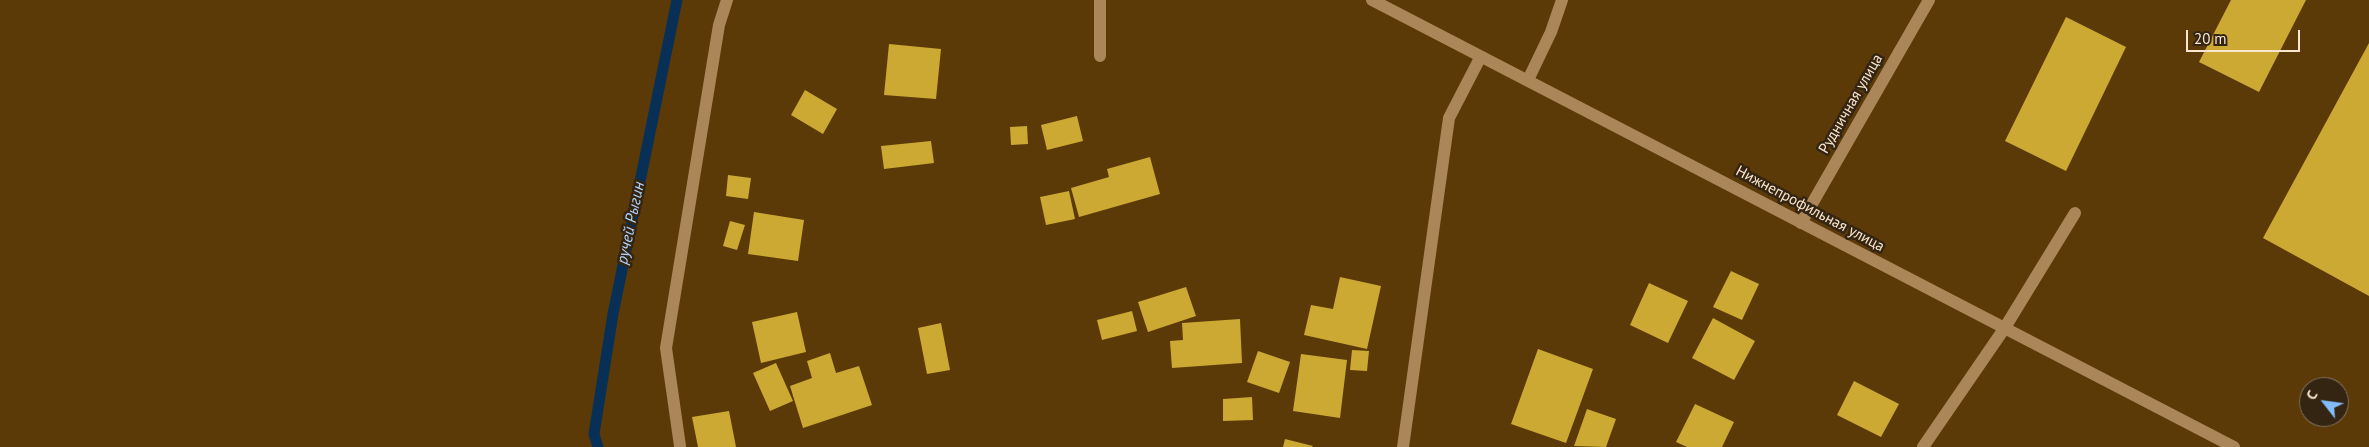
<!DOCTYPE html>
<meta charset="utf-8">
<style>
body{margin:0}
#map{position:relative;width:2369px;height:447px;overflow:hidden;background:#5b3a08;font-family:"PT Sans",sans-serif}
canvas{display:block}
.north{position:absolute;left:2299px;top:377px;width:50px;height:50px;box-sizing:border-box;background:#342512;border:1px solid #83725d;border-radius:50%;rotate:300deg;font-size:14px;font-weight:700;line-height:20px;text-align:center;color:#fae6ce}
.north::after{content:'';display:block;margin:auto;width:18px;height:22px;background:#83bcfb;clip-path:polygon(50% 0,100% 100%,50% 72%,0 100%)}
.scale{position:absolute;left:2186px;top:30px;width:114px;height:22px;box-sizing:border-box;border:2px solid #fae6ce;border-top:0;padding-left:6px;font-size:15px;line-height:18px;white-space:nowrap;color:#fae6ce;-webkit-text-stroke:4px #342512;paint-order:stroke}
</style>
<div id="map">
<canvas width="2369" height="447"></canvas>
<div class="north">С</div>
<div class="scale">20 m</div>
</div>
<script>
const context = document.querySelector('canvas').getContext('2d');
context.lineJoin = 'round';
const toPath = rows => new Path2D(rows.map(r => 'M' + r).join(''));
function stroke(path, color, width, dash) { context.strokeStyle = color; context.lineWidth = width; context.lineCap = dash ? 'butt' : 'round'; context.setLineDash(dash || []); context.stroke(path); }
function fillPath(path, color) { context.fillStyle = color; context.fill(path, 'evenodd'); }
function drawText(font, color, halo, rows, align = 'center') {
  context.font = font + ' "PT Sans",sans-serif'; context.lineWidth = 5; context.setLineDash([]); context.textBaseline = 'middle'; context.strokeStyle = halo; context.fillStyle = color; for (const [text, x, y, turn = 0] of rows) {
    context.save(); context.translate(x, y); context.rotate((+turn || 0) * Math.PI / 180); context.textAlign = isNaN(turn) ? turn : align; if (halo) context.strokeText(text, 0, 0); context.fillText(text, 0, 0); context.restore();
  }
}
stroke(toPath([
 [598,447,594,434,613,314,677,0]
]), '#083057', 11);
fillPath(toPath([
 [2231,0,2306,0,2259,92,2199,62],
 [2066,17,2126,47,2066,171,2005,141],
 [2369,43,2369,296,2263,238],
 [889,44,941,49,936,99,884,95],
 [805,90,837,109,823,134,791,115],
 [1077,116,1083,141,1047,150,1041,125],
 [1027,126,1028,144,1011,145,1010,127],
 [931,141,934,163,884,169,881,146],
 [1150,157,1160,194,1079,217,1071,188,1109,177,1107,169],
 [728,175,751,178,748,199,726,196],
 [1069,191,1075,219,1046,225,1040,197],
 [754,212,804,220,798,261,748,254],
 [730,221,745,225,737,250,723,246],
 [1731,271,1759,284,1742,320,1713,307],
 [1340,277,1381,286,1367,349,1304,335,1311,305,1333,309],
 [1649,283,1688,301,1668,343,1630,325],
 [1186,287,1196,316,1148,332,1138,302],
 [1132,311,1137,331,1102,340,1097,320],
 [797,312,806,352,761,363,752,322],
 [1713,318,1755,341,1734,380,1692,358],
 [1240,319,1242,363,1172,368,1170,341,1183,340,1182,323],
 [941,323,950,370,927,374,918,328],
 [1538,349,1593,369,1566,443,1511,424],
 [1352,350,1369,351,1367,371,1350,370],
 [1258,351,1290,362,1279,393,1247,382],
 [830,353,836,373,859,366,872,405,803,428,790,386,812,378,807,361],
 [1301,354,1347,360,1340,418,1293,411],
 [776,363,793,401,770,411,753,373],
 [1854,381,1899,404,1881,437,1837,415],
 [1252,397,1253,420,1223,421,1223,399],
 [1695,404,1734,422,1722,447,1687,447,1676,442],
 [1587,409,1616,419,1606,447,1574,446],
 [729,411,736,447,698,447,692,417],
 [1285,439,1313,446,1312,447,1283,447]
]), '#cca932');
stroke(toPath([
 [1100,56,1100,0],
 [680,446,666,348,719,25,727,0],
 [1403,447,1449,118,1480,58],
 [1923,447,2004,329,2075,213]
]), '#ab8659', 12);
stroke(toPath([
 [1528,80,1551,32,1562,0],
 [1801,223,1929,0]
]), '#ab8659', 12);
stroke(toPath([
 [1372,0,2234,447]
]), '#ab8659', 12);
drawText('15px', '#fae6ce', '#342512', [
 ["Рудничная улица",1851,104,-60],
 ["Нижнепрофильная улица",1810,209,28]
]);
drawText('italic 16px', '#b2d5fd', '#342512', [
 ["ручей Рыгин",631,223,-78]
]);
</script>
